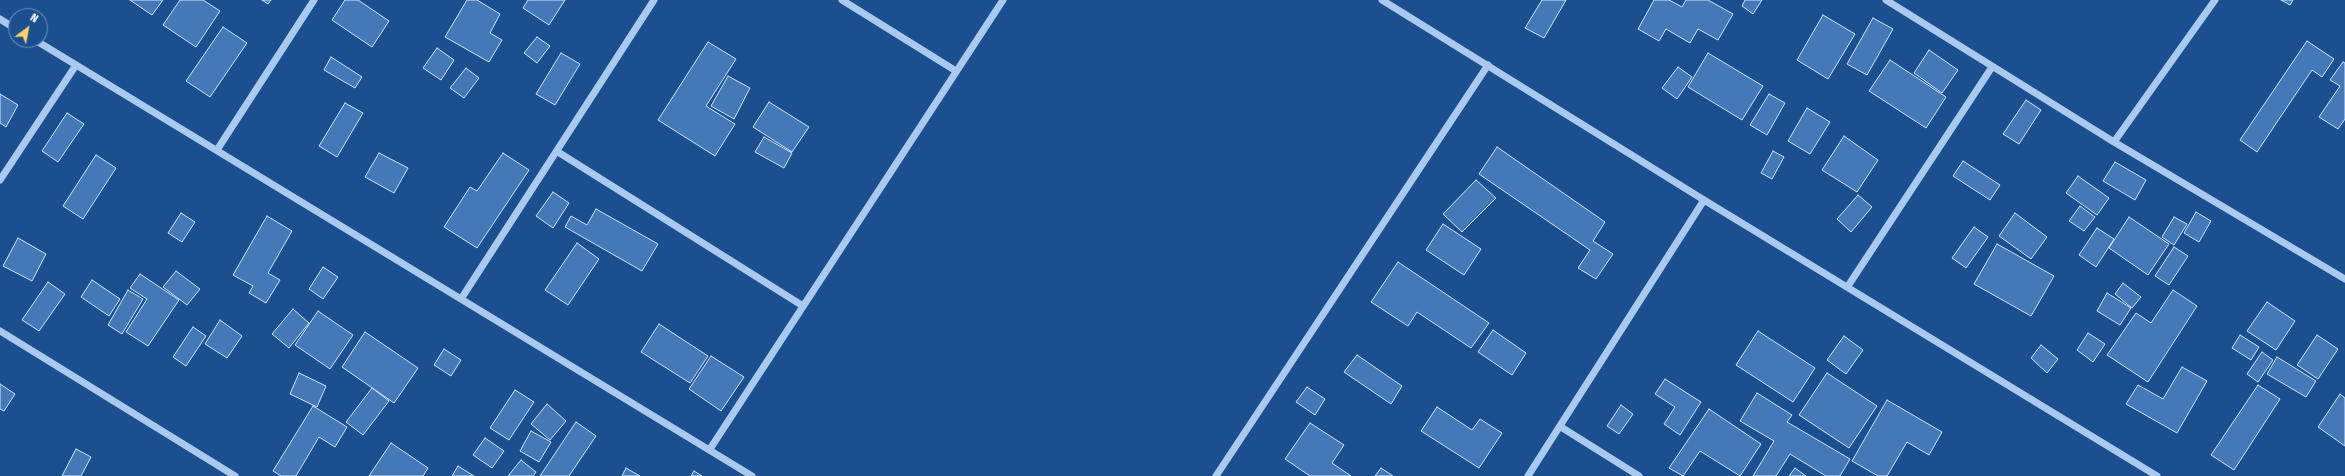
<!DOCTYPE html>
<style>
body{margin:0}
#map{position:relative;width:2345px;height:476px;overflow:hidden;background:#1b4f8f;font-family:"Fira Sans Condensed",sans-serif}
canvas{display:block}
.north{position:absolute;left:8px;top:8px;width:40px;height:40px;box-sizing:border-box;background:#1b4f8f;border:1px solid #7695bc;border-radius:50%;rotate:32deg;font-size:11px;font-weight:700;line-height:16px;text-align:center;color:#fff}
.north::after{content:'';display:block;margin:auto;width:14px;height:18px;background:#ffd166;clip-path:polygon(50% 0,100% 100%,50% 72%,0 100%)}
</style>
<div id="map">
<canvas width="2345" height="476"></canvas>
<div class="north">N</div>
</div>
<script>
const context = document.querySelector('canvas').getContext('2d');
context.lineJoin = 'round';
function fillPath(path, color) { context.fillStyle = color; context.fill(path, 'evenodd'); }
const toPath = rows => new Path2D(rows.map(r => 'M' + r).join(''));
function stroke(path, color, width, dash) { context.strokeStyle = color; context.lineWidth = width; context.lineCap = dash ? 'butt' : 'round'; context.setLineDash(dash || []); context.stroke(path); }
const building = toPath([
 [130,0,163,0,152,15,130,0],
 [180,0,203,0,220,11,196,47,163,25,180,0],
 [262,0,271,0,268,4,262,0],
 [345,0,358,0,389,21,372,47,332,20,345,0],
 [467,0,477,0,500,14,490,33,502,40,489,62,445,37,467,0],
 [528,0,565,0,549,25,523,8,528,0],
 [1542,0,1566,0,1544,38,1525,28,1542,0],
 [1654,0,1669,0,1682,7,1686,0,1708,0,1733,14,1718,40,1698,29,1690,43,1666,29,1659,41,1638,29,1654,0],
 [1745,0,1762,0,1753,14,1742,6,1745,0],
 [2281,0,2293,0,2290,5,2281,0],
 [1823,15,1855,34,1828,79,1797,60,1823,15],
 [1873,18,1893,29,1867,75,1847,64,1873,18],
 [223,27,247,43,210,97,186,81,223,27],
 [537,37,550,46,537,63,524,53,537,37],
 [2307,41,2334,59,2322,77,2312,70,2257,152,2240,140,2307,41],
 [708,42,736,59,706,106,735,124,715,156,658,120,708,42],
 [437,48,454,60,441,80,423,68,437,48],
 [1929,50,1958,70,1942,93,1914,73,1929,50],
 [561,53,580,64,555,105,536,94,561,53],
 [1708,53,1763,86,1742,120,1688,87,1708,53],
 [331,57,362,77,355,88,324,70,331,57],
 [1890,60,1946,97,1926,128,1869,91,1890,60],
 [2343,62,2345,63,2345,119,2338,129,2319,117,2340,86,2330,80,2343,62],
 [1678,67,1692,77,1677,99,1662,88,1678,67],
 [466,68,479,78,464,98,450,88,466,68],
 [728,76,750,88,734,119,711,106,728,76],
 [0,94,18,105,6,127,0,123,0,94],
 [1769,94,1785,103,1767,135,1750,125,1769,94],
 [2026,100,2041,110,2019,144,2003,134,2026,100],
 [769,102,809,127,792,152,753,127,769,102],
 [345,103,363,113,337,157,319,146,345,103],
 [1807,108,1830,122,1810,154,1788,141,1807,108],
 [67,113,84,124,58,162,42,151,67,113],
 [1844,136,1878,160,1857,192,1822,170,1844,136],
 [764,137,792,153,784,168,755,152,764,137],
 [1497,147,1605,222,1593,241,1613,254,1596,279,1578,268,1590,250,1479,174,1497,147],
 [1773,151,1784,157,1772,179,1761,173,1773,151],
 [379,153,408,168,394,193,365,177,379,153],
 [503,153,529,170,477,248,444,227,470,187,477,191,503,153],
 [96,155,116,168,83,219,63,206,96,155],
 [1963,161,2000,185,1990,200,1953,176,1963,161],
 [2115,162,2146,180,2135,200,2103,181,2115,162],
 [2078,176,2109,198,2097,215,2066,193,2078,176],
 [1476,180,1496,198,1462,232,1443,214,1476,180],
 [553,192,569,203,553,228,536,216,553,192],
 [1858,195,1872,207,1851,232,1837,219,1858,195],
 [2080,206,2095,217,2084,231,2069,221,2080,206],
 [596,209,658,244,642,271,565,227,571,216,587,225,596,209],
 [2196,212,2211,221,2199,242,2184,233,2196,212],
 [181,213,195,222,182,242,168,233,181,213],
 [2015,213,2047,237,2031,259,1999,236,2015,213],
 [267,216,292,231,268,273,280,280,266,303,249,293,253,286,233,275,267,216],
 [2129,217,2169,244,2148,275,2109,248,2129,217],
 [2174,217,2187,224,2174,245,2162,237,2174,217],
 [1443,224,1481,249,1464,275,1426,250,1443,224],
 [1974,227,1988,237,1966,268,1952,258,1974,227],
 [2097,228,2114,239,2096,267,2079,255,2097,228],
 [18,238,46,254,32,281,3,266,18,238],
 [577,243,599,259,568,305,545,290,577,243],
 [1997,244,2054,276,2031,316,1974,284,1997,244],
 [2174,247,2188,256,2169,285,2155,276,2174,247],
 [1398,262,1489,323,1471,348,1417,312,1408,326,1371,302,1398,262],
 [323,267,338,277,323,299,309,289,323,267],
 [176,271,200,289,187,305,163,287,176,271],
 [140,274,179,300,148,346,126,332,147,299,130,288,140,274],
 [92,280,120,299,109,316,81,297,92,280],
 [48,282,65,294,39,331,22,320,48,282],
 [2123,283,2141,297,2132,308,2115,294,2123,283],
 [128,290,143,299,122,334,108,325,128,290],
 [2173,290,2197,306,2148,382,2107,355,2136,313,2151,323,2173,290],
 [2107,293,2131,308,2120,325,2097,311,2107,293],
 [2267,302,2295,321,2276,350,2247,331,2267,302],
 [293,309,309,323,289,348,272,334,293,309],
 [318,311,353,335,330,369,295,345,318,311],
 [220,320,242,336,227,358,205,344,220,320],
 [659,324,708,356,690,383,641,352,659,324],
 [193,327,206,336,186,366,173,357,193,327],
 [1493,330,1526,353,1512,375,1478,352,1493,330],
 [1758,331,1815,368,1793,402,1736,365,1758,331],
 [365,332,418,368,394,403,342,367,365,332],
 [2088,333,2105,344,2093,362,2077,350,2088,333],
 [2240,335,2259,347,2251,360,2232,348,2240,335],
 [2317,335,2338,349,2318,379,2297,365,2317,335],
 [1844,336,1863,350,1846,374,1827,360,1844,336],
 [2041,345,2058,359,2047,373,2031,358,2041,345],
 [444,349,461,360,451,376,434,365,444,349],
 [2262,352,2273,360,2258,382,2247,374,2262,352],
 [1357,355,1402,386,1391,404,1344,372,1357,355],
 [711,356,744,377,721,411,689,389,711,356],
 [2277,357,2316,381,2306,397,2267,374,2277,357],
 [2182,367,2207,381,2177,433,2126,404,2138,385,2163,399,2182,367],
 [299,373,326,386,317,407,290,394,299,373],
 [1827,373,1877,406,1849,448,1799,415,1827,373],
 [1665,379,1701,402,1680,435,1664,424,1675,407,1655,394,1665,379],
 [0,384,15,394,4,411,0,409,0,384],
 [2258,385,2280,399,2234,470,2211,455,2258,385],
 [1307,387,1325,399,1315,415,1296,402,1307,387],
 [372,388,389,401,363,435,346,422,372,388],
 [515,390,534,402,509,440,490,428,515,390],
 [1757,393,1792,415,1787,422,1850,459,1840,476,1826,476,1790,454,1776,476,1753,476,1774,441,1740,421,1757,393],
 [2340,394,2345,398,2345,446,2318,427,2340,394],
 [1887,400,1942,432,1929,455,1907,442,1887,476,1878,476,1852,461,1887,400],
 [547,404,566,421,550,440,531,424,547,404],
 [1621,405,1633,414,1619,434,1607,426,1621,405],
 [313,406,347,427,335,447,319,437,296,476,281,476,273,471,313,406],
 [1437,407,1472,430,1480,419,1502,433,1479,468,1421,431,1437,407],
 [1709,409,1761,444,1740,476,1700,451,1683,476,1669,468,1709,409],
 [576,422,596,436,569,476,540,476,576,422],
 [1310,423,1344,445,1332,463,1351,476,1310,476,1285,459,1310,423],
 [531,431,551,442,539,462,520,451,531,431],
 [485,438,504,451,492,468,473,455,485,438],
 [391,443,428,468,423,476,369,476,391,443],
 [76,449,91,457,81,476,62,476,76,449],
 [521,460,536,472,533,476,508,476,521,460],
 [458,466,474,476,452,476,458,466],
 [626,468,640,476,622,476,626,468],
 [1381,468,1393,476,1375,476,1381,468],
 [1795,468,1806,476,1789,476,1795,468],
 [694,471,702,476,691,476,694,471]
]);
fillPath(building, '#4478b7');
stroke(building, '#cfe3fa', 1);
stroke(toPath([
 [842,0,956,71],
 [1382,0,1704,200,2157,476],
 [1886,0,2114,142,2345,279],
 [0,19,16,29],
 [35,40,752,476],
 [2114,142,2215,0],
 [217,150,314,0],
 [558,152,803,306],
 [0,180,76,65],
 [1848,286,1992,67],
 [461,299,654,0],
 [0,331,235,476],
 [1561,427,1639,476],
 [710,449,1003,0],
 [1216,476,1488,65],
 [1528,476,1704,200]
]), '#a9c9ee', 7);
</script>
